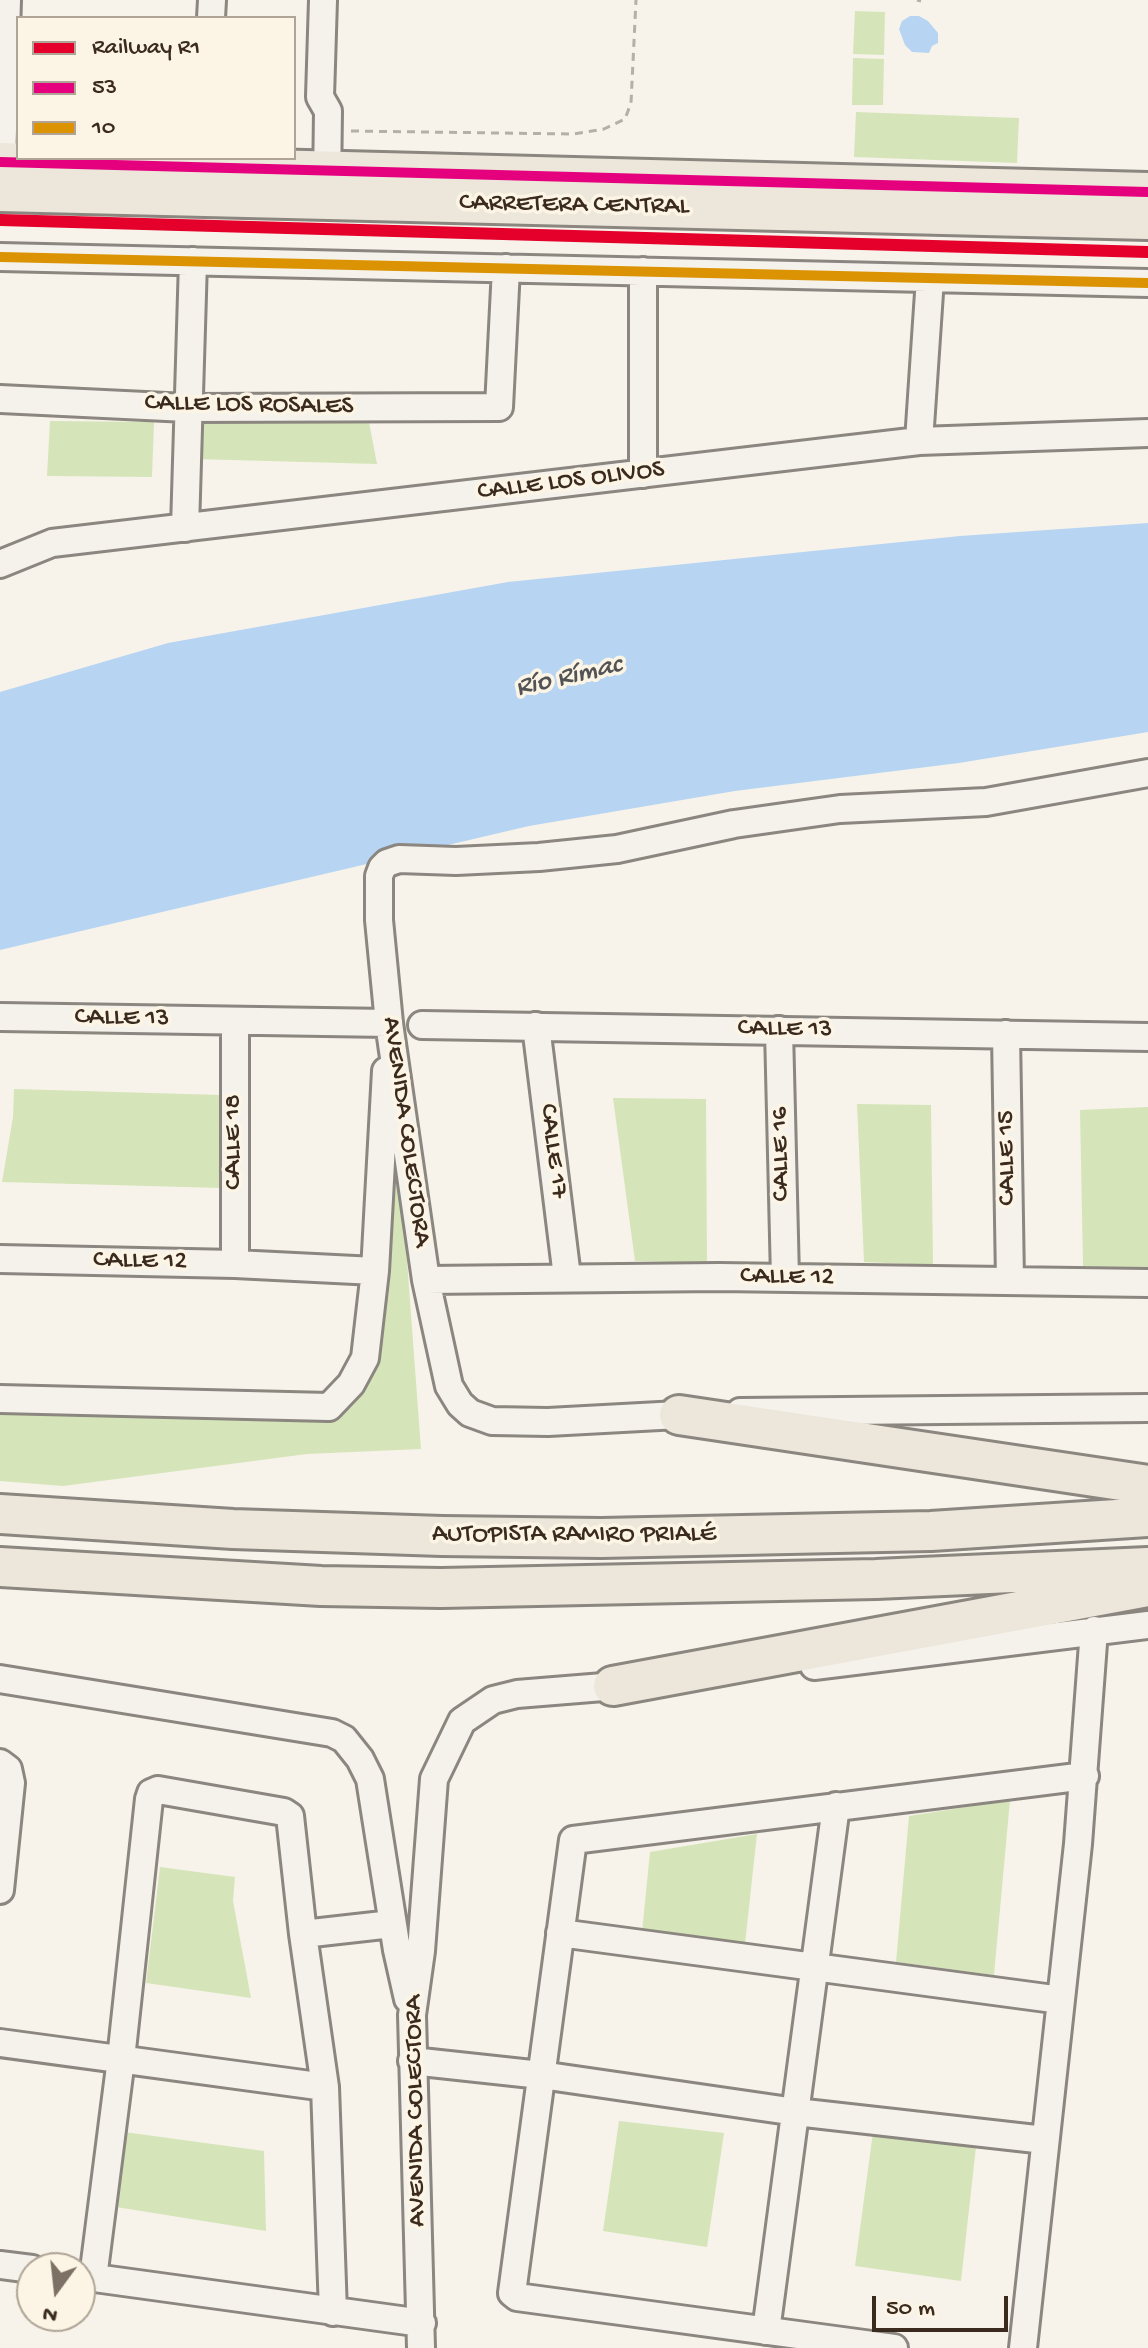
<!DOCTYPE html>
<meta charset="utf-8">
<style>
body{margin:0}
#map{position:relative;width:1148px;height:2348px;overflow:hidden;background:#f7f3ea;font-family:"Gochi Hand",sans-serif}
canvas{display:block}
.legend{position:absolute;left:16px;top:16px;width:280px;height:144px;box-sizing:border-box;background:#fcf5e5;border:2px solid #afa495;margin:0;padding:10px 14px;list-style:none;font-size:24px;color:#3b2a1e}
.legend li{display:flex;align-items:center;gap:16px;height:40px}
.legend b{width:40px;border:2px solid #afa495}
.north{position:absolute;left:16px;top:2252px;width:80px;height:80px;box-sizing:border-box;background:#fcf5e5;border:2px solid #afa495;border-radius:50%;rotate:195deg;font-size:22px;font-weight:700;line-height:32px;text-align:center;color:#3b2a1e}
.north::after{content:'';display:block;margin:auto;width:28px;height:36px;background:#7d7065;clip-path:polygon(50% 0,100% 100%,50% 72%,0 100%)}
.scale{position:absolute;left:872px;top:2296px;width:136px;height:36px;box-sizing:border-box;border:4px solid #3b2a1e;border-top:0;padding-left:10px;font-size:24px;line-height:28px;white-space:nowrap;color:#3b2a1e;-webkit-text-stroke:6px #fcf5e5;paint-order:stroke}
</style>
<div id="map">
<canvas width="1148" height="2348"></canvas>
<ul class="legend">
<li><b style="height:10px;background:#e4002b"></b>Railway R1</li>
<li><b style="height:10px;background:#e5007d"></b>53</li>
<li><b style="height:10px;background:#db9304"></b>10</li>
</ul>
<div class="north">N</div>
<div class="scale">50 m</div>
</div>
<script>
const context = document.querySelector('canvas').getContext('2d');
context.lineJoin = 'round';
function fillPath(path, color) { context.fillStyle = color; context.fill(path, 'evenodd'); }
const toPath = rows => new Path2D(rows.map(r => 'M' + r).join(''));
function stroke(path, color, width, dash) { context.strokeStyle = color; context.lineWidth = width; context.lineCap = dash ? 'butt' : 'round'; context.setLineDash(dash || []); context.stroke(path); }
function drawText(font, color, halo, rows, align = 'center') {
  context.font = font + ' "Gochi Hand",sans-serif'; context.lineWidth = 7; context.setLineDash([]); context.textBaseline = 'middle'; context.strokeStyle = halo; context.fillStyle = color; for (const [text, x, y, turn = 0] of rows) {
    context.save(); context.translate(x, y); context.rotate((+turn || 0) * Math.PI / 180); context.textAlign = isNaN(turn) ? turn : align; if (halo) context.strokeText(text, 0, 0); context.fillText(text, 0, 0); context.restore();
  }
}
fillPath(toPath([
 [855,11,885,12,884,55,853,54],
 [853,58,884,59,883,105,852,105],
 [856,112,1019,118,1017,163,854,157],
 [196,418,369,422,377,464,194,459],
 [50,421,154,422,152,477,47,476],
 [14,1089,220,1095,221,1188,2,1182,13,1117],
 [613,1098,706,1099,707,1263,635,1261],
 [395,1099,421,1449,307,1454,63,1486,0,1481,0,1409,297,1418,355,1388],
 [857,1104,931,1105,933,1265,864,1262],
 [1148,1107,1148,1271,1083,1266,1080,1110],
 [1010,1800,994,1975,896,1962,909,1816],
 [757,1834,745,1944,642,1932,650,1852],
 [160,1867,235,1877,233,1901,251,1998,146,1983],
 [619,2121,724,2133,707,2247,603,2231],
 [124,2132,264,2151,266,2231,116,2207],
 [873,2132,976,2147,961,2281,855,2266]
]), '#d5e5b9');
fillPath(toPath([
 [910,16,919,16,928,21,938,33,938,43,932,46,929,53,912,52,905,45,899,29,902,21],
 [1148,523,1148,732,959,763,735,791,529,826,0,950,0,692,168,643,508,582,960,536]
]), '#b7d5f2');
const minor = toPath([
 [323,0,320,97,328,111,327,186],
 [211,18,212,0],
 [2,162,7,0],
 [0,257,1148,283],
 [643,271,643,474],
 [0,399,187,408,499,407,506,268],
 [919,441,930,278],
 [185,528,193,261],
 [0,564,52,543,919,441,1148,433],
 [0,1017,389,1023],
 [235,1021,235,1264],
 [422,1025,1148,1037],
 [536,1026,567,1277],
 [779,1030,785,1278],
 [1006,1034,1010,1281],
 [0,1259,235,1264,375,1271],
 [426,1280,719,1277,1148,1283],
 [0,1399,329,1407,351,1384,365,1358,375,1271,386,1071],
 [740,1412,1148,1408],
 [697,1414,548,1422,492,1421,470,1413,460,1404,449,1386,426,1280,389,1023,379,920,379,876,382,868,387,863,399,859,456,861,539,857,617,849,734,824,840,809,986,802,1148,773],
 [814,1666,1148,1625],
 [0,1679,332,1733,344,1739,360,1759,370,1779,397,1950,408,1999],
 [0,1763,8,1769,11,1783,0,1890],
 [560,1933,1061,2000],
 [303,1934,392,1924],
 [0,2043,325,2087],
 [412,2061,541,2075,796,2112,1045,2140],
 [0,2265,32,2269],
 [80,2276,422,2323],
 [93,2278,121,2059,149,1799,151,1793,158,1790,284,1812,290,1816,303,1934,325,2087,333,2312],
 [766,2331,836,1806],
 [421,2348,412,2015,421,1951,434,1779,462,1721,493,1700,517,1694,628,1685],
 [894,2348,517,2297,512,2293,573,1840,1085,1776],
 [1023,2348,1078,1844,1094,1630]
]);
const highway = toPath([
 [0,162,1148,192],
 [0,192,1148,220],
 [679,1415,1148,1485],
 [0,1514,233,1529,442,1536,601,1538,931,1531,1148,1517],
 [0,1567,321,1586,441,1588,876,1579,1148,1567],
 [613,1686,1148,1587]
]);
stroke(minor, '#8b867f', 32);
stroke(highway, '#8b867f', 44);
stroke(toPath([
 [917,0,921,1],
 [351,131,573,134,604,129,625,119,631,103,636,0]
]), '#b3afa9', 3, [8, 6]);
stroke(minor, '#f5f2ec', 26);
stroke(highway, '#ece7da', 38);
stroke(toPath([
 [0,162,1148,192]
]), '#e5007d', 10);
stroke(toPath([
 [0,257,1148,283]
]), '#db9304', 10);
stroke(toPath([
 [0,220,1148,252]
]), '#e4002b', 12);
drawText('26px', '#3b2a1e', '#fcf5e5', [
 ["CARRETERA CENTRAL",574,206,1],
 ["CALLE LOS ROSALES",249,406,1],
 ["CALLE LOS OLIVOS",571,482,-7],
 ["CALLE 13",122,1019,1],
 ["CALLE 13",785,1030,1],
 ["AVENIDA COLECTORA",405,1132,82],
 ["CALLE 18",235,1142,-90],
 ["CALLE 17",552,1151,83],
 ["CALLE 16",782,1154,-91],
 ["CALLE 15",1008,1158,-91],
 ["CALLE 12",140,1262,1],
 ["CALLE 12",787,1278,1],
 ["AUTOPISTA RAMIRO PRIALÉ",574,1536],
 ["AVENIDA COLECTORA",417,2111,-91]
]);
drawText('italic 28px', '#535254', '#fcf5e5', [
 ["Río Rímac",569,678,-13]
]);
</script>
